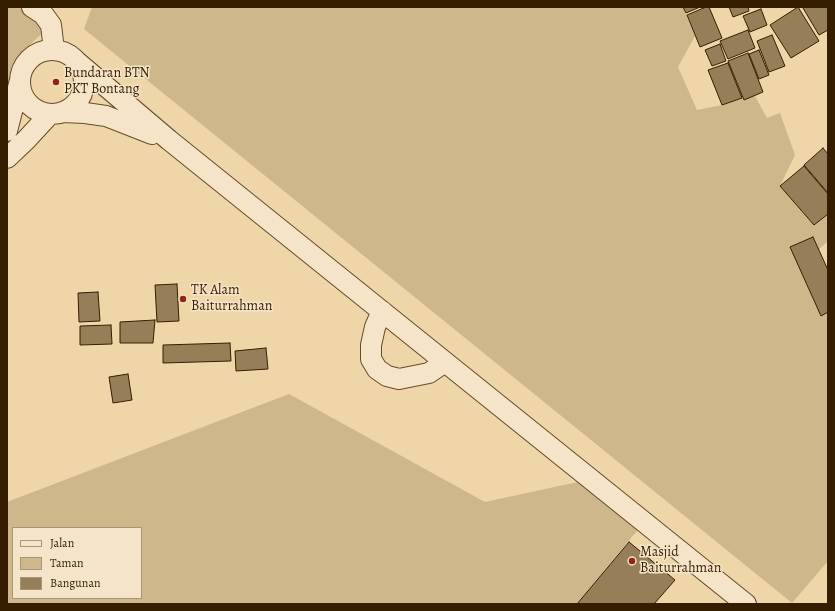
<!DOCTYPE html>
<style>
body{margin:0}
#map{position:relative;width:835px;height:611px;overflow:hidden;background:#efd6a9;font-family:Alegreya,serif}
canvas{display:block}
.frame{position:absolute;inset:0;border:8px solid #351e00;pointer-events:none}
.legend{position:absolute;left:12px;top:527px;width:130px;height:72px;box-sizing:border-box;background:#f5e4c7;border:1px solid #a89577;margin:0;padding:5px 7px;list-style:none;font-size:12px;color:#351e00}
.legend li{display:flex;align-items:center;gap:8px;height:20px}
.legend b{width:20px;border:1px solid #a89577}
</style>
<div id="map">
<canvas width="835" height="611"></canvas>
<div class="frame"></div>
<ul class="legend">
<li><b style="height:5px;background:#f5e4c7"></b>Jalan</li>
<li><b style="height:11px;background:#cfb78c"></b>Taman</li>
<li><b style="height:11px;background:#967e58"></b>Bangunan</li>
</ul>
</div>
<script>
const context = document.querySelector('canvas').getContext('2d');
context.lineJoin = 'round';
function fillPath(path, color) { context.fillStyle = color; context.fill(path, 'evenodd'); }
const toPath = rows => new Path2D(rows.map(r => 'M' + r).join(''));
function stroke(path, color, width, dash) { context.strokeStyle = color; context.lineWidth = width; context.lineCap = dash ? 'butt' : 'round'; context.setLineDash(dash || []); context.stroke(path); }
function drawText(font, color, halo, rows, align = 'center') {
  context.font = font + ' Alegreya,serif'; context.lineWidth = 3; context.setLineDash([]); context.textBaseline = 'middle'; context.strokeStyle = halo; context.fillStyle = color; for (const [text, x, y, turn = 0] of rows) {
    context.save(); context.translate(x, y); context.rotate((+turn || 0) * Math.PI / 180); context.textAlign = isNaN(turn) ? turn : align; if (halo) context.strokeText(text, 0, 0); context.fillText(text, 0, 0); context.restore();
  }
}
fillPath(toPath([
 [7,7,32,7,51,25,17,57,7,100],
 [92,7,683,7,695,36,678,67,697,110,722,105,742,98,755,96,767,118,780,113,795,155,780,186,814,225,827,215,828,216,828,241,814,254,828,269,828,561,792,603,84,29],
 [289,394,485,502,587,480,645,521,577,604,7,604,7,502],
 [13,528,141,528,141,598,13,598]
]), '#cfb78c');
const building = toPath([
 [683,7,700,7,686,13,683,7],
 [706,7,709,7,722,38,700,47,687,15,706,7],
 [729,7,748,7,749,11,733,17,729,7],
 [798,7,819,41,791,58,770,25,798,7],
 [805,7,828,7,828,30,819,35,803,8,805,7],
 [761,9,767,25,750,32,743,16,761,9],
 [748,30,755,48,728,59,720,41,748,30],
 [772,35,785,66,769,72,757,41,772,35],
 [720,44,726,61,712,66,705,50,720,44],
 [759,50,769,75,759,79,749,54,759,50],
 [748,53,763,92,744,100,728,61,748,53],
 [728,63,742,98,722,105,708,70,728,63],
 [823,148,828,154,828,193,804,165,823,148],
 [804,166,828,194,828,214,814,225,780,186,804,166],
 [813,237,828,270,828,312,821,316,790,247,813,237],
 [177,284,179,321,157,322,155,285,177,284],
 [98,292,100,321,79,322,78,293,98,292],
 [155,320,153,343,120,343,120,322,155,320],
 [111,325,112,344,80,345,80,326,111,325],
 [230,343,231,361,163,363,163,345,230,343],
 [266,348,268,369,236,371,235,351,266,348],
 [128,374,132,400,113,403,109,377,128,374],
 [629,542,675,580,654,604,577,604,629,542]
]);
fillPath(building, '#967e58');
stroke(building, '#351e00', 1);
const street = toPath([
 [32,7,43,14,51,25,54,50],
 '20 82a32 32 0 1 1 64 0a32 32 0 1 1-64 0Z',
 [76,61,169,140,746,604],
 [62,112,85,113,106,116,152,134],
 [7,131,20,80],
 [7,158,26,140,50,114],
 [382,311,375,327,371,345,371,359,377,369,387,376,399,379,429,373,445,362]
]);
stroke(street, '#644c2a', 22);
stroke(street, '#f5e4c7', 20);
for (const [x, y, r, color] of [
 [56,82,4,"#8f2418"],
 [183,299,4,"#8f2418"],
 [632,561,4,"#8f2418"]
]) { const dot = new Path2D(); dot.arc(x, y, r, 0, 2 * Math.PI); context.fillStyle = color; context.fill(dot); stroke(dot, '#f5e4c7', 1.5); }
drawText('14px', '#351e00', '#f5e4c7', [
 ["Bundaran BTN",64,74],
 ["PKT Bontang",64,90],
 ["TK Alam",191,291],
 ["Baiturrahman",191,307],
 ["Masjid",640,553],
 ["Baiturrahman",640,569]
], 'left');
</script>
